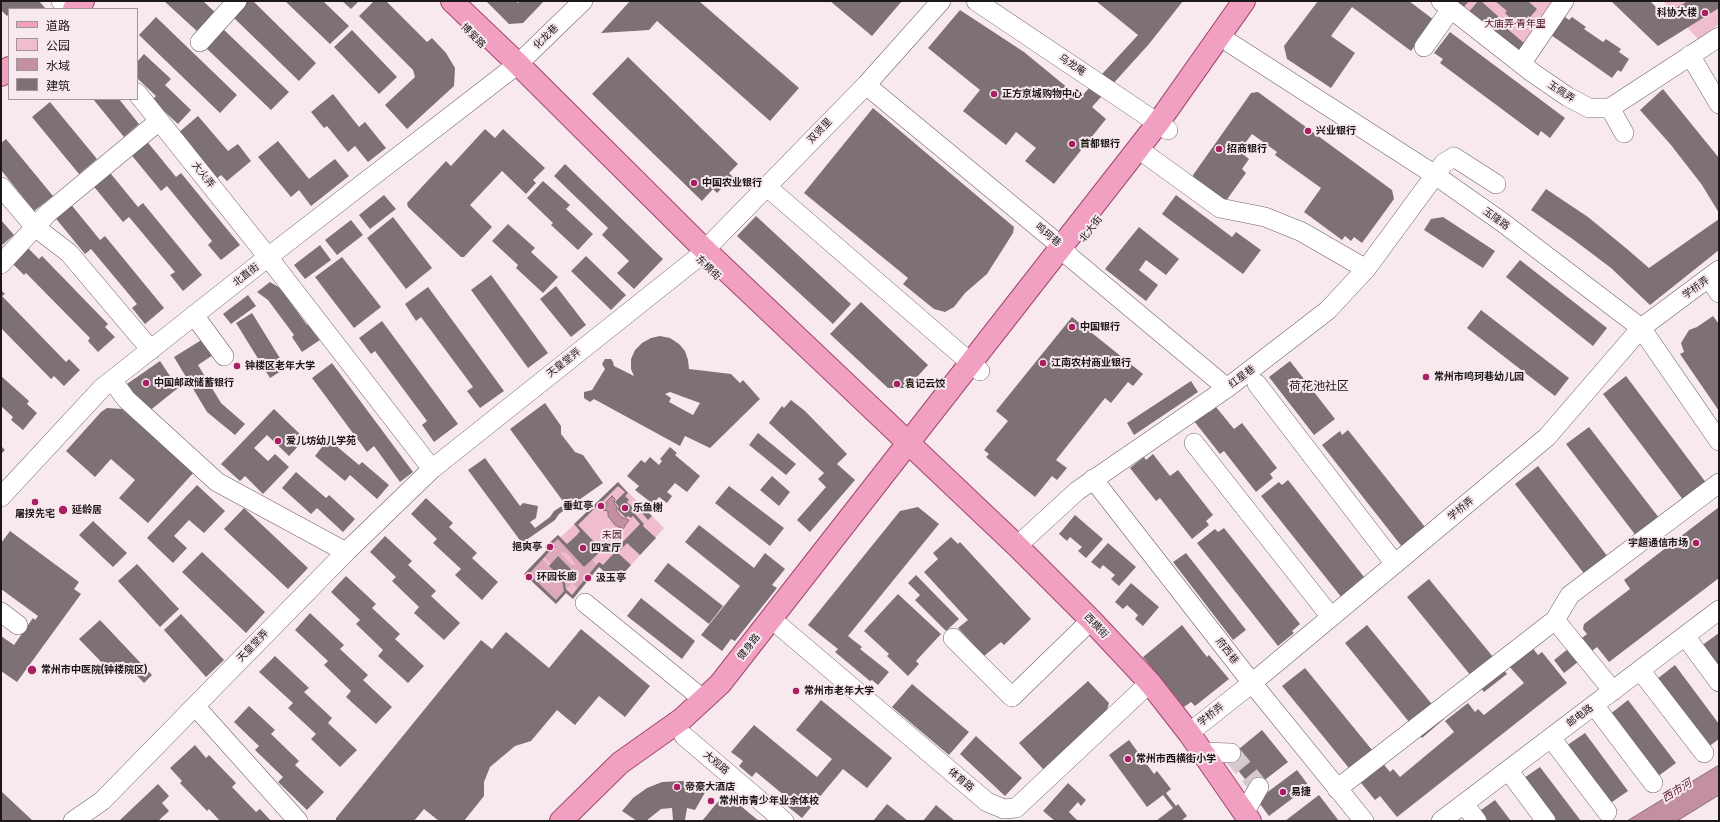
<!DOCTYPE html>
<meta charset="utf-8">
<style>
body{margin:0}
#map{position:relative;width:1720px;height:822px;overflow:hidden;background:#f8e9ee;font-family:"Fira Sans Condensed","Noto Sans SC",sans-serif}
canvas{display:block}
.frame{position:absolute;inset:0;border:2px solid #1c1718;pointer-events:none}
.legend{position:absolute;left:8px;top:8px;width:130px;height:92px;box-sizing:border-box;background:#f8e9ee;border:1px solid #a09598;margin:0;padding:5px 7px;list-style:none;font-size:12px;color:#1c1718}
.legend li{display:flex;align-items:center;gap:8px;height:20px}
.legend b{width:20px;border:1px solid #a09598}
</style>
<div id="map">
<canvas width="1720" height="822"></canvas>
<div class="frame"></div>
<ul class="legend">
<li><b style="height:5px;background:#f1a0c2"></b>道路</li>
<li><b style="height:11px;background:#f0bdcd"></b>公园</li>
<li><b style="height:11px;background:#c290a0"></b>水域</li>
<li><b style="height:11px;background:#7e7175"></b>建筑</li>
</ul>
</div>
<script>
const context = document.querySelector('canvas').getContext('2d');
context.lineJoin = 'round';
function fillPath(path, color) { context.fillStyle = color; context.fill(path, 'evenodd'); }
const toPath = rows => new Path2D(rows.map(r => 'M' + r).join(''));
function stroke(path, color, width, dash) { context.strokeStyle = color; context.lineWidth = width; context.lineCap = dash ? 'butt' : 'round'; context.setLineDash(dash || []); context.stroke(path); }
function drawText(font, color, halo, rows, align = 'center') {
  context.font = font + ' "Fira Sans Condensed","Noto Sans SC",sans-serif'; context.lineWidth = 4; context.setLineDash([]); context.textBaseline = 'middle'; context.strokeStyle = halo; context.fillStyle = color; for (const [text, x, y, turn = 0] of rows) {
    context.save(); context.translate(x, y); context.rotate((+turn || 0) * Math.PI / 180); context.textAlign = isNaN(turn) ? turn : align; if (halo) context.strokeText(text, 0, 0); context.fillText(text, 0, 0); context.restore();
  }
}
fillPath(toPath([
 [1452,1,1558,1,1519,58],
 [1663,1,1719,1,1719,24,1698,39],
 [618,482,664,528,616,582,599,567,573,599,566,593,556,604,524,574,547,550,545,547,558,535,561,537]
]), '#f0bdcd');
fillPath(toPath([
 [558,539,584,567,592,559,597,565,589,574,586,575,578,588,573,584,579,576,578,574,572,577,571,584,566,589,564,579,572,569,558,556,551,564,544,557,556,548,552,544],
 [562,552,567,553,576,565,572,565,561,554],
 [542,559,561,577,564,591,556,600,529,574]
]), '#deaabb');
const water = toPath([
 [612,496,615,499,614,503,617,507,616,510,621,517,629,520,623,529,615,525,608,516,608,511,603,510,606,507,606,502,612,496],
 [1719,765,1719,795,1677,821,1627,821,1719,765]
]);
fillPath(water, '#c290a0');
stroke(water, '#906c77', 1);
fillPath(toPath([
 [1,1,39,1,46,9,9,9,9,14,7,16,1,10],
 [164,1,203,1,217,14,199,33],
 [247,1,253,1,316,63,299,81,232,16],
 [285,1,323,1,349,26,330,44],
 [342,1,359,1,351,9],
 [374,1,386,1,427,42,432,38,446,53,455,68,454,86,407,129,385,105,415,77,413,70,359,16],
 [486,1,516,1,518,3,520,1,544,1,523,23,509,24],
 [630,1,699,1,799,88,770,121,657,21,649,30,601,33],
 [830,1,902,1,872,36],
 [1096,1,1183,1,1149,44,1092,107,1106,119,1054,184,1025,161,1036,148,1016,132,1006,145,963,111,980,90,928,48,960,10,1024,52,1080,98,1138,35],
 [1318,1,1409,1,1434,20,1411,51,1352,7,1331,36,1355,53,1331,88,1287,59,1284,46],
 [1455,1,1469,1,1463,8],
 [1478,1,1481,1,1500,18,1498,21,1524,43,1515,54,1468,13],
 [1495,1,1528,1,1537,9,1521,28,1505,13,1507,11],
 [1611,1,1650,1,1657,8,1660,6,1668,13,1688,1,1719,1,1719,8,1658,46],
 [1560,13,1569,20,1572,17,1586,27,1584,29,1603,42,1606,39,1621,49,1619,52,1629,59,1621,72,1618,70,1612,78,1551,35],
 [156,17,237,95,220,113,139,35],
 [222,28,289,92,271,110,204,46],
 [352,30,397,77,379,94,334,47],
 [1450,32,1565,118,1550,138,1541,131,1538,136,1440,63,1443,59,1434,53],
 [144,54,171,79,165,85,191,110,178,124,152,100,156,96,137,78,137,62],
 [628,57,738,164,729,173,733,177,717,193,713,189,702,201,592,94],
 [1663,89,1719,158,1719,213,1702,185,1671,145,1640,110],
 [1258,92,1392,190,1394,199,1362,243,1354,237,1351,241,1345,236,1342,240,1304,212,1321,188,1275,155,1277,152,1252,134,1239,151,1249,159,1242,169,1246,173,1223,205,1194,184,1193,175,1251,93],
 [333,94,359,127,365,122,386,148,368,162,355,146,348,152,327,126,324,128,311,112],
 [93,99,119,99,139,124,124,137],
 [50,102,97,159,79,174,32,117],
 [873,108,1014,227,1013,233,987,274,965,293,954,307,945,312,934,309,903,284,908,278,804,193],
 [198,116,228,151,238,144,251,161,227,181,221,175,216,179,178,133],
 [485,129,495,138,503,129,545,168,533,180,536,183,526,194,502,171,470,205,492,227,464,257,461,257,408,207,407,203,446,161,451,166],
 [6,139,53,196,34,211,1,170,1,143],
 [145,139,176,177,181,173,240,245,221,260,208,245,212,241,167,186,161,191,129,152],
 [278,141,309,179,335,159,349,176,311,206,299,190,291,197,258,157],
 [565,164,663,259,634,289,617,273,629,261,602,235,608,228,554,176],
 [107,169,138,207,143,203,202,275,183,291,170,275,175,272,129,217,123,222,91,183],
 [543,181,570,205,566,209,593,234,578,250,551,225,553,223,527,198],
 [1546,189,1588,217,1627,249,1649,268,1719,219,1719,250,1650,305,1611,268,1574,240,1531,210],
 [384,195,396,209,370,229,359,215],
 [1176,195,1232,237,1236,232,1261,250,1243,274,1162,214],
 [69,202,100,240,105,236,164,308,145,324,132,308,137,304,91,249,85,254,53,215],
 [756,216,851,304,833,324,737,236],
 [393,217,432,268,406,289,367,238],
 [1443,217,1495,251,1483,268,1424,230,1431,219],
 [1,220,14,235,1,246],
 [351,220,363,235,337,255,325,240],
 [508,224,535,248,531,252,558,277,543,293,516,268,518,265,492,241],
 [1139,227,1179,259,1166,275,1146,260,1139,270,1158,285,1146,301,1105,269],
 [320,245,331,260,305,279,294,265],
 [28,248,39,259,42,256,108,324,105,327,115,337,98,352,88,341,90,338,26,273,24,275,12,263],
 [586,256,626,295,611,310,571,271],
 [342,257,381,307,354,328,315,277],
 [1520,260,1607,328,1593,346,1506,277],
 [491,275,548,353,528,368,471,290],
 [270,282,280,288,307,325,308,324,320,340,302,352,292,337,294,335,268,300,257,292],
 [556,286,586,325,571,337,540,299],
 [428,287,504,391,480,408,467,391,473,387,421,317,416,321,405,304],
 [1,290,5,294,2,296,66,362,69,359,80,370,64,386,54,376,51,379,1,328],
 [248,295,256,306,231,324,223,314],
 [861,302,928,365,907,388,888,388,830,334],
 [1481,310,1569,378,1555,396,1467,328],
 [252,313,286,368,270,378,236,323],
 [1713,316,1719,324,1719,411,1680,354,1684,352,1681,343,1689,330,1697,327],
 [1072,317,1143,374,1133,386,1128,382,1111,403,1105,398,1056,460,1067,468,1057,480,1052,476,1035,497,986,457,989,454,984,450,1008,421,996,411],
 [382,321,458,424,434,442,422,425,427,421,375,351,371,354,359,338],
 [660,336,670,338,679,344,685,351,688,360,689,369,731,374,740,383,743,380,760,399,710,448,685,436,680,446,594,399,590,402,584,398,584,392,592,390,605,369,602,364,605,359,611,359,613,362,614,366,634,376,631,369,631,359,635,350,642,343,651,338],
 [670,392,700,403,693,415,669,402,671,398,665,394],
 [203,339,213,355,198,365,221,403,245,424,235,435,207,412,174,357],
 [160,361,178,388,148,412,124,386],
 [1290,361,1335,419,1314,435,1269,377],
 [332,363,413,472,400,482,374,446,367,452,312,378],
 [1,376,29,401,27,404,37,413,23,430,11,420,13,417,1,406],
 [1626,376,1713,492,1690,509,1603,394],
 [1191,381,1198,392,1134,435,1127,423],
 [791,400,805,411,847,454,837,464,855,480,810,532,797,520,826,487,818,479,824,473,769,423,782,406,784,408],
 [545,403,561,426,561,434,575,452,583,455,603,483,559,514,555,520,522,543,468,470,485,458,520,506,523,503,538,506,536,518,530,522,535,528,550,517,554,511,565,504,510,429],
 [1216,407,1234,429,1242,423,1277,468,1270,474,1273,478,1256,492,1224,451,1220,454,1194,421,1208,410,1210,412],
 [107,408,122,409,194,472,148,523,119,498,135,480,111,459,95,477,66,451,101,412],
 [274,409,305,439,289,456,267,435,254,448,268,461,275,454,289,467,263,494,245,476,240,481,221,464],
 [1589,427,1666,527,1643,545,1566,444],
 [1348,430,1425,527,1416,533,1418,535,1403,548,1322,445,1340,431,1342,435],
 [758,433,796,464,786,475,749,445],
 [328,439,359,465,362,462,389,485,377,499,350,475,345,481,315,456],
 [1,446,5,450,1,454],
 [670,447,677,453,675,455,700,476,687,492,675,483,667,492,672,496,667,503,659,497,653,504,635,490,639,486,627,476,641,460,645,463,650,457,659,465,662,461,660,459],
 [1153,454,1170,476,1178,470,1213,515,1206,521,1209,525,1192,539,1160,498,1156,501,1130,468,1144,457,1146,460],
 [1538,466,1615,566,1592,584,1515,484],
 [296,472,326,498,329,495,355,519,343,532,317,508,311,514,282,488],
 [772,476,790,492,779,506,760,490],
 [1288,480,1364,577,1356,583,1358,586,1342,598,1261,496,1279,482,1282,485],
 [618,482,628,493,625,496,629,500,627,502,633,508,635,506,639,511,635,514,644,524,643,526,656,538,640,555,627,543,618,553,631,565,616,582,599,567,573,599,566,593,556,604,524,574,547,550,545,547,558,535,567,544,577,535,580,531,574,524],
 [618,486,625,492,615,502,619,507,617,509,626,518,628,516,631,518,633,516,640,524,615,550,616,551,603,565,599,562,589,574,586,575,585,579,572,595,566,589,564,579,572,570,558,556,549,566,561,577,564,591,556,600,529,574,549,552,556,547,552,544,558,539,584,567,602,550,578,525,597,506,601,510,605,506,602,502],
 [197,485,225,511,204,533,189,520,174,536,187,548,173,563,147,538],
 [729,486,784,528,770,546,715,503],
 [426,498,453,523,449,527,477,553,472,558,498,582,482,600,455,575,461,569,433,543,437,539,411,514],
 [918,507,939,524,848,636,862,647,860,649,889,672,878,685,872,680,870,681,835,652,838,649,808,625,900,511],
 [1719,507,1719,578,1609,662,1597,647,1564,673,1554,660,1587,634,1583,629,1584,624,1630,589,1624,580],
 [244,508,308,568,288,589,224,529],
 [645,509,652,516,648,520,642,513],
 [1075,515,1103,539,1086,558,1078,551,1082,547,1070,537,1067,541,1059,534],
 [93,521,127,553,113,567,79,535],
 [699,525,754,568,765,553,785,569,772,585,777,588,735,641,731,639,722,651,701,635,740,586,685,542],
 [1224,528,1300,624,1292,631,1294,633,1278,646,1197,543,1215,529,1218,532],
 [10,531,79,582,74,589,81,594,17,682,1,671,1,636,14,645,33,618,35,620,38,616,1,589,1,543],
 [385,536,412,561,408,565,436,591,431,596,460,623,444,640,414,613,419,607,392,581,396,577,370,552],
 [951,537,958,544,960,542,1031,619,1004,645,1001,642,984,656,958,628,968,620,924,572,938,559,933,553],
 [1108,543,1136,567,1119,586,1111,579,1115,575,1103,565,1100,569,1091,562],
 [202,552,265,612,246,633,182,572],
 [1186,553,1246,630,1233,640,1173,562],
 [668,563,723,606,709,624,654,581],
 [137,564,179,609,160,627,118,581],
 [916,575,959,619,946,631,915,600,920,595,908,583],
 [346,576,376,604,372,608,400,634,395,639,424,666,408,683,378,656,383,650,356,624,360,620,331,592],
 [1429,579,1507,674,1484,692,1407,597],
 [1131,583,1159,607,1143,626,1135,619,1138,615,1127,605,1123,609,1115,602],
 [898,594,941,634,916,661,919,664,908,676,887,656,889,654,864,631],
 [641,598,695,641,682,659,627,616],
 [310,613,344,645,340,649,368,675,363,680,392,707,376,724,346,697,351,691,324,665,328,661,295,630],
 [181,614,224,660,206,677,164,630],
 [100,620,152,675,144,683,123,661,111,672,79,639],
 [1182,625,1207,657,1209,655,1229,679,1195,706,1191,702,1184,707,1143,657],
 [1367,625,1444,719,1422,738,1345,643],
 [581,629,650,686,625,717,599,696,575,725,557,710,531,741,515,746,490,767,484,782,484,796,464,821,439,821,424,809,414,821,336,821,336,818,481,640,492,649,506,632,549,668],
 [1719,633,1719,670,1701,646],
 [1531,646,1538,655,1542,652,1567,683,1397,817,1380,796,1375,800,1282,686,1305,668,1390,772,1393,769,1400,777,1454,732,1445,721,1468,703,1475,712,1478,709,1484,715,1524,683,1508,665],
 [275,656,309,688,304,692,332,718,328,723,357,750,340,767,311,739,316,734,288,708,293,703,259,672],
 [1675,665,1719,724,1719,739,1708,747,1657,679],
 [1088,681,1109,703,1106,713,1044,770,1019,743],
 [912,684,969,732,949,755,892,707],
 [821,700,892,758,867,788,843,769,802,818,787,806,791,801,756,772,752,777,739,766,743,761,731,752,754,725,817,777,832,759,796,730],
 [1628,700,1676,763,1657,777,1609,715],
 [249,706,275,730,271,734,299,761,295,765,324,792,307,810,278,782,283,777,255,750,259,746,234,722],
 [1262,730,1288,762,1253,789,1228,758],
 [1585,733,1628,791,1609,804,1566,746],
 [976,736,1022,778,1005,796,960,754],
 [1129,740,1154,774,1157,771,1171,789,1166,793,1176,806,1178,804,1187,816,1181,821,1156,821,1173,808,1163,795,1147,807,1109,755],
 [195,745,206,758,209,755,236,783,232,787,256,812,260,809,271,821,220,821,209,809,207,811,180,783,182,781,170,768],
 [1540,767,1581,821,1552,821,1521,780],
 [1297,770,1309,786,1269,816,1257,800],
 [682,781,701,785,707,789,695,810,687,808,685,820,673,820,672,808,661,809,646,821,637,821,622,811,633,798,647,788,662,782],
 [1068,783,1086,800,1081,806,1078,802,1069,812,1078,821,1055,821,1043,811],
 [158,784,169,796,162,803,169,811,158,821,119,821],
 [1,791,33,821,1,821],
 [725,793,759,821,702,821],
 [1319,795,1339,821,1285,821],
 [1495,800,1511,821,1483,821,1477,813],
 [887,804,908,821,873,821],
 [936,805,955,821,923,821]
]), '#7e7175');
stroke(toPath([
 [1231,753,1259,787]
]), '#d7cace', 19, [19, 10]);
const minor = toPath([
 [61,1,69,9],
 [976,1,1168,130],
 [1441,1,1533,73,1568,97,1589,108,1610,108,1719,37],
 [200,42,237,1],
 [1230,43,1435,175,1502,222,1641,328,1719,441],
 [1424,47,1451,9],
 [1690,55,1719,104],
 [1521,64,1564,1],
 [866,85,1062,247,1070,257,1227,388],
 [137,93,268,257,432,469],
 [1610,108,1624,133],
 [1148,156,1220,208,1265,217,1302,232,1366,269],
 [766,186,980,371],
 [1,187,35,227,69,253,151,350],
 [1,264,48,213,159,121],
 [1709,278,1719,293],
 [194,315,224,356],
 [112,380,126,399,217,482,346,552],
 [1257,384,1395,564],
 [1194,443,1331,617],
 [1093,479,1252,683,1364,821],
 [1,497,102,388,268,257,518,64,583,1],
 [1017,546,1077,491,1227,388,1328,310,1366,269,1444,163,1454,157,1496,184],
 [585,603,704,700],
 [1,612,18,625],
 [1555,620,1613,691],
 [781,627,987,802,1004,809,1016,808,1142,690],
 [1685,636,1719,682],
 [953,638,1012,697,1084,627],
 [1640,670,1704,753],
 [1594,705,1653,783],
 [195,706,298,821],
 [1189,733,1252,683,1547,437,1641,328,1719,270],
 [684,736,784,821],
 [1551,738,1607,812],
 [1202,752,1231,753],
 [1508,770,1546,821],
 [1337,789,1555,620,1570,595,1719,483],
 [1464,804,1477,821],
 [1244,813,1259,787],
 [73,821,102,801,346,552,432,469,697,258,866,85,941,1],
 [1441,821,1719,610]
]);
const major = toPath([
 [452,1,518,64,705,250,1017,546,1091,620,1150,683,1189,733,1250,821],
 [74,9,83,1],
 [1,75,9,68],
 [561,821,620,763,682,719,720,684,1158,123,1244,1]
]);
stroke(minor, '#6e6266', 20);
stroke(major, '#a1476c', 24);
stroke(minor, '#fff', 19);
stroke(major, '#f1a0c2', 22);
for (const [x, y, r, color] of [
 [1705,13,4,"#a91f63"],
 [994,94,4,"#a91f63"],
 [1308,131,4,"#a91f63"],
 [1072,144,4,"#a91f63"],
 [1219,149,4,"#a91f63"],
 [694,183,4,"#a91f63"],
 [1072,327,4,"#a91f63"],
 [1043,363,4,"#a91f63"],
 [237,366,4,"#a91f63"],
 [1426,377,4,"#a91f63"],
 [146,383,4,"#a91f63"],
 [897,384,4,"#a91f63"],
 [278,441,4,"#a91f63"],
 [35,502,4,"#a91f63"],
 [601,506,4,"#a91f63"],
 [625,508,4,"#a91f63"],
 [63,510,5,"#a91f63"],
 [1696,543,4,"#a91f63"],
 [550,547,4,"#a91f63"],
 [583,548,4,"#a91f63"],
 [529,577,4,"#a91f63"],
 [588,578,4,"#a91f63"],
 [32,670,5,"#a91f63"],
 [796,691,4,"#a91f63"],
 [1128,759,4,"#a91f63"],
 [677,787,4,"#a91f63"],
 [1283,792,4,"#a91f63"],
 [711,801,4,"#a91f63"]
]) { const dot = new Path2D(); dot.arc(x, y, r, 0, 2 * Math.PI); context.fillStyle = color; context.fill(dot); stroke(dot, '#f8e9ee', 1.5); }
drawText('bold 10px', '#1c1718', '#f8e9ee', [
 ["科协大楼",1697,13,"right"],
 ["正方京城购物中心",1002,94],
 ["兴业银行",1316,131],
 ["首都银行",1080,144],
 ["招商银行",1227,149],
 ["中国农业银行",702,183],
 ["中国银行",1080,327],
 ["江南农村商业银行",1051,363],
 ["钟楼区老年大学",245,366],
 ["常州市鸣珂巷幼儿园",1434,377],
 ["中国邮政储蓄银行",154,383],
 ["袁记云饺",905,384],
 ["爱儿坊幼儿学苑",286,441],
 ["垂虹亭",593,506,"right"],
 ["乐鱼榭",633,508],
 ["延龄居",72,510],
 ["屠揆先宅",35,514,"center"],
 ["宇超通信市场",1688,543,"right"],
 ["挹爽亭",542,547,"right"],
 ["四宜厅",591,548],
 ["环园长廊",537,577],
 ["汲玉亭",596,578],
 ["常州市中医院(钟楼院区)",41,670],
 ["常州市老年大学",804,691],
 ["常州市西横街小学",1136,759],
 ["帝豪大酒店",685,787],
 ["易捷",1291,792],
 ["常州市青少年业余体校",719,801]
], 'left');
drawText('10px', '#4c0f2b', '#f8e9ee', [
 ["大庙弄·青年里",1515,24],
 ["未园",612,535]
]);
drawText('10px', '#1c1718', '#f8e9ee', [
 ["博爱路",473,36,45],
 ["化龙巷",546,37,-44],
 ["乌龙庵",1072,65,34],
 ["玉佩弄",1561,92,33],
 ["双贤里",820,131,-46],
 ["大火弄",203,175,51],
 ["玉隆路",1496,219,36],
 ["北大街",1091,229,-52],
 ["鸣珂巷",1048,235,40],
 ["东横街",708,268,44],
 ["北直街",246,275,-38],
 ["学桥弄",1696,288,-36],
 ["天皇堂弄",564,363,-38],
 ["红星巷",1242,377,-37],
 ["学桥弄",1461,509,-40],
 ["西横街",1096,626,47],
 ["天皇堂弄",253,646,-46],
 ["健身路",749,647,-52],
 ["府西巷",1227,651,52],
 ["学桥弄",1211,715,-39],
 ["邮电路",1580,716,-37],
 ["大观路",716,763,40],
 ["体育路",961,780,40]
]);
drawText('italic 11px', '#5b1d38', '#f8e9ee', [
 ["西市河",1677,791,-32]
]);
drawText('12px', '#1c1718', '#f8e9ee', [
 ["荷花池社区",1319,387]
]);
</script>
